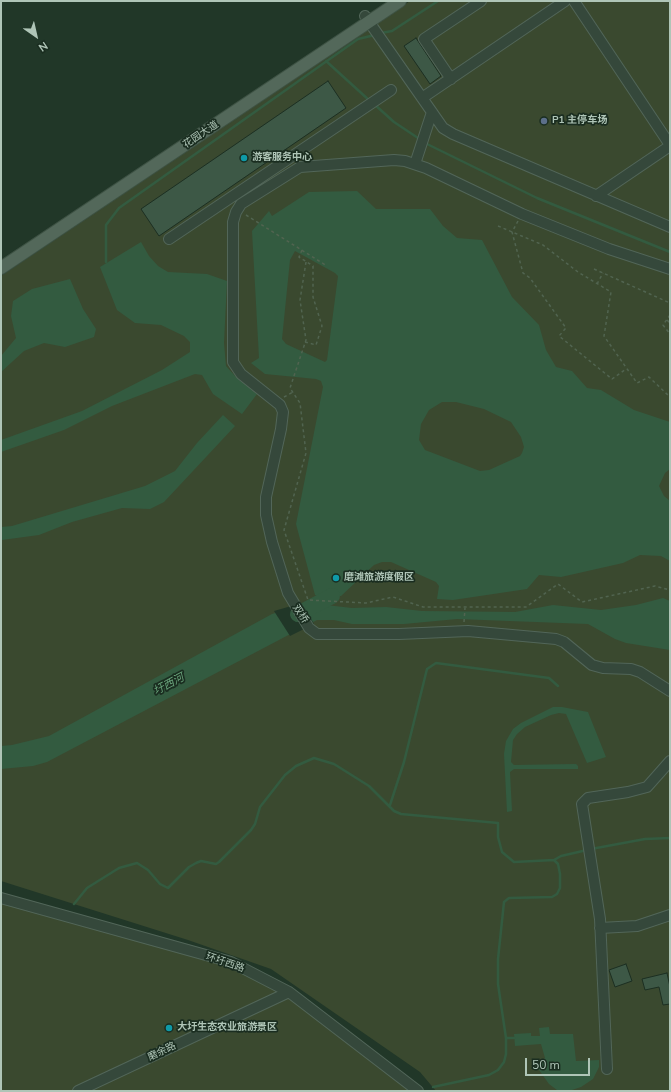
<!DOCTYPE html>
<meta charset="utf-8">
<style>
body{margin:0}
#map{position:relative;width:671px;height:1092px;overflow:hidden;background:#213728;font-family:"Nunito Sans",sans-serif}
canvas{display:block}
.frame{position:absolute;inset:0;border:2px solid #afc5b7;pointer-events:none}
.north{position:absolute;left:16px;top:16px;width:40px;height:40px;-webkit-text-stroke:3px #1a2d20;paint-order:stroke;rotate:146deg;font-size:11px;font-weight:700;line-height:16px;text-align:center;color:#afc5b7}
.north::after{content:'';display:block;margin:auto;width:14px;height:18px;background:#afc5b7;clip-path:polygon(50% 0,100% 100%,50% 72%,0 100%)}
.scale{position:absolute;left:525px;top:1058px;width:65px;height:18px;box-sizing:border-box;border:2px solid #afc5b7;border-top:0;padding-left:5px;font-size:12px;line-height:14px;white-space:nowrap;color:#afc5b7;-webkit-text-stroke:3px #1a2d20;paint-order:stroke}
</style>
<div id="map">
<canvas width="671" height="1092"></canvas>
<div class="frame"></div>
<div class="north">N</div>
<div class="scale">50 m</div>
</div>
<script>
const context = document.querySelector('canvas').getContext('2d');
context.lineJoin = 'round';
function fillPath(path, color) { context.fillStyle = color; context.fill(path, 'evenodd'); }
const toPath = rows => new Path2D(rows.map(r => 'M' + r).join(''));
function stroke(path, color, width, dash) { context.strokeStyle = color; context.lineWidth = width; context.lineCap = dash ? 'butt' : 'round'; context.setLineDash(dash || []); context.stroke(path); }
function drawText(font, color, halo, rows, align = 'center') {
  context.font = font + ' "Nunito Sans","Noto Sans SC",sans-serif'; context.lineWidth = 3.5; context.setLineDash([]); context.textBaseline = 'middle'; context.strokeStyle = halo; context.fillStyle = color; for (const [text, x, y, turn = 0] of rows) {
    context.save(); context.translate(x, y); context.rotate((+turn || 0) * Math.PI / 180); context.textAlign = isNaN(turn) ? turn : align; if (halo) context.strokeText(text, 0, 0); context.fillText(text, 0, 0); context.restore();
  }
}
fillPath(toPath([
 [410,1,670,1,670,1091,436,1091,420,1072,271,969,188,940,1,881,1,276],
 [1,898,231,962,275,984,418,1091,1,1091]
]), '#3a492f');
fillPath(toPath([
 [357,191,376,209,430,209,443,226,457,238,482,240,512,297,539,325,546,350,556,367,572,371,587,388,601,390,634,410,670,422,670,469,665,473,659,486,664,496,670,501,670,561,661,556,640,555,623,563,561,577,539,575,527,589,453,600,437,599,439,586,436,582,391,562,382,562,374,565,341,596,321,597,315,595,296,524,323,387,321,381,316,379,265,374,251,363,259,358,252,231,269,211,272,216,309,192],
 [295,251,335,273,338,276,327,360,325,362,286,344,282,339,290,260],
 [442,402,456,402,484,409,511,422,521,437,524,447,522,453,520,456,489,470,480,471,425,450,419,440,421,424,429,410],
 [141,242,149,256,158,266,168,272,207,274,227,281,224,343,226,366,236,377,257,394,242,414,213,394,202,375,195,374,112,406,64,430,1,452,1,440,82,411,162,370,190,352,190,342,184,336,161,325,135,323,117,310,100,267],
 [70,279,83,309,96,329,94,337,65,347,44,343,24,351,1,372,1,356,16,338,11,316,13,301,32,289],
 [223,415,235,426,164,502,150,509,122,508,72,522,39,535,2,540,1,542,1,527,12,526,145,486,175,471,197,443],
 [663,598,670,601,670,650,626,643,615,639,588,624,457,619,404,624,352,624,334,620,317,620,47,762,33,766,1,769,1,746,12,745,49,736,272,614,309,603,352,608,386,607,422,611,515,612,553,605,601,610,636,605],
 [553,707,562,707,588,712,606,757,587,763,566,714,559,713,551,715,525,727,517,734,513,740,511,762,514,765,576,764,578,766,578,769,514,769,510,772,512,811,507,812,504,754,506,741,513,729,521,723],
 [549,1027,550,1034,573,1034,576,1061,599,1060,599,1067,593,1079,581,1087,569,1091,557,1090,549,1084,539,1070,540,1062,545,1058,541,1044,515,1046,514,1034,531,1033,531,1036,540,1036,539,1028]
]), '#335b40');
fillPath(toPath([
 [302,603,314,624,290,636,274,611]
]), '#213728');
stroke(toPath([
 [381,33,392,31,438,1],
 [326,61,370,101],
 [374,104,394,122,421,140],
 [425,143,537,198,670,252],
 [106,262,106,225,119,208,358,39,375,35],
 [390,805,404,762,427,669,436,663,549,678,558,686],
 [591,849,645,839,670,838],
 [74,904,87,888,119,868,137,863,148,870,160,884,168,888,189,867,196,863,201,861,216,864,219,862,251,830,255,824,260,807,285,775,296,766,314,758,334,764,369,786,394,811,401,814,498,823,498,837,502,852,514,862,554,860,561,856,587,850],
 [506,1038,514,1038],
 [433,1087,489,1075,498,1070,504,1062,506,1054,506,1038,498,984,498,959,504,902,509,898,552,897,557,894,560,888,560,874,558,864,554,860]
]), '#335b40', 2.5);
stroke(toPath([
 [298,614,332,596]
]), '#335b40', 16);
const building = toPath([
 [416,38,441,76,430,84,404,46,416,38],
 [328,81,346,108,159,236,141,209,328,81],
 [626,964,632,981,615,987,609,970,626,964],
 [667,973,670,987,670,1004,663,1005,659,987,645,990,642,979,667,973]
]);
fillPath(building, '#3d5846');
stroke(building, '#1c2f22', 1);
const minor = toPath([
 [574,1,670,145],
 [365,16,443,128,453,134,670,227],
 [451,79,424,39,481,1],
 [422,98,565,1],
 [415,164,432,112],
 [596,196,670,146],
 [169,239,391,90],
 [670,269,609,249,522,214,426,168,405,161,394,160,300,167,241,204,236,212,233,222,233,362,241,374,280,405,283,412,281,429,266,497,266,515,272,542,288,593,309,628,317,634,399,634,468,631,556,639,564,642,592,665,603,668,631,669,640,672,670,691],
 [1,898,231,962,289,992,418,1091],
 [600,928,637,926,670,915],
 [607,1069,600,919,582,804,588,798,628,792,647,787,670,761],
 [78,1091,289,992]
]);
const major = toPath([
 [1,268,400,1]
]);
stroke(minor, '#526659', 12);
stroke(major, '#3e5244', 14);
stroke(toPath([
 [246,215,327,266],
 [518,221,512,232,523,273,530,278,566,328,559,336,612,379,626,369],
 [498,226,543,245,578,272,611,292,604,336,637,383,649,377,670,397],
 [302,250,299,257,313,266,313,297,322,326,316,345,305,342],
 [306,262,300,300,306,340,290,388,300,403,306,453,284,530,308,600,366,603,393,597,423,607,526,607,558,584,582,602,655,586,670,590],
 [594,269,670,303],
 [597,284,603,273],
 [670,315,663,325,670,334],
 [667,320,670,323],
 [284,397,293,392],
 [464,622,465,608]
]), '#516450', 1.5, [3, 3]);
stroke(minor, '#35483b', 10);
stroke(major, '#53685a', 12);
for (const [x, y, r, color] of [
 [544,121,4,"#5c6f8a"],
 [244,158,4,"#0f9aa8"],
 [336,578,4,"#0f9aa8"],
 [169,1028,4,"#0f9aa8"]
]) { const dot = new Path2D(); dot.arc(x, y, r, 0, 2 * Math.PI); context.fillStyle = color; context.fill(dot); stroke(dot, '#1a2d20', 1.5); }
drawText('bold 10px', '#afc5b7', '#1a2d20', [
 ["P1 主停车场",552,121],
 ["游客服务中心",252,158],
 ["磨滩旅游度假区",344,578],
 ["大圩生态农业旅游景区",177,1028]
], 'left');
drawText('10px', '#afc5b7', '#1a2d20', [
 ["花园大道",201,135,-34],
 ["双桥",300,614,57],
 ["环圩西路",225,963,19],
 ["磨余路",162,1052,-25]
]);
drawText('italic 11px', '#69a37b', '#1a2d20', [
 ["圩西河",169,685,-28]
]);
</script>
